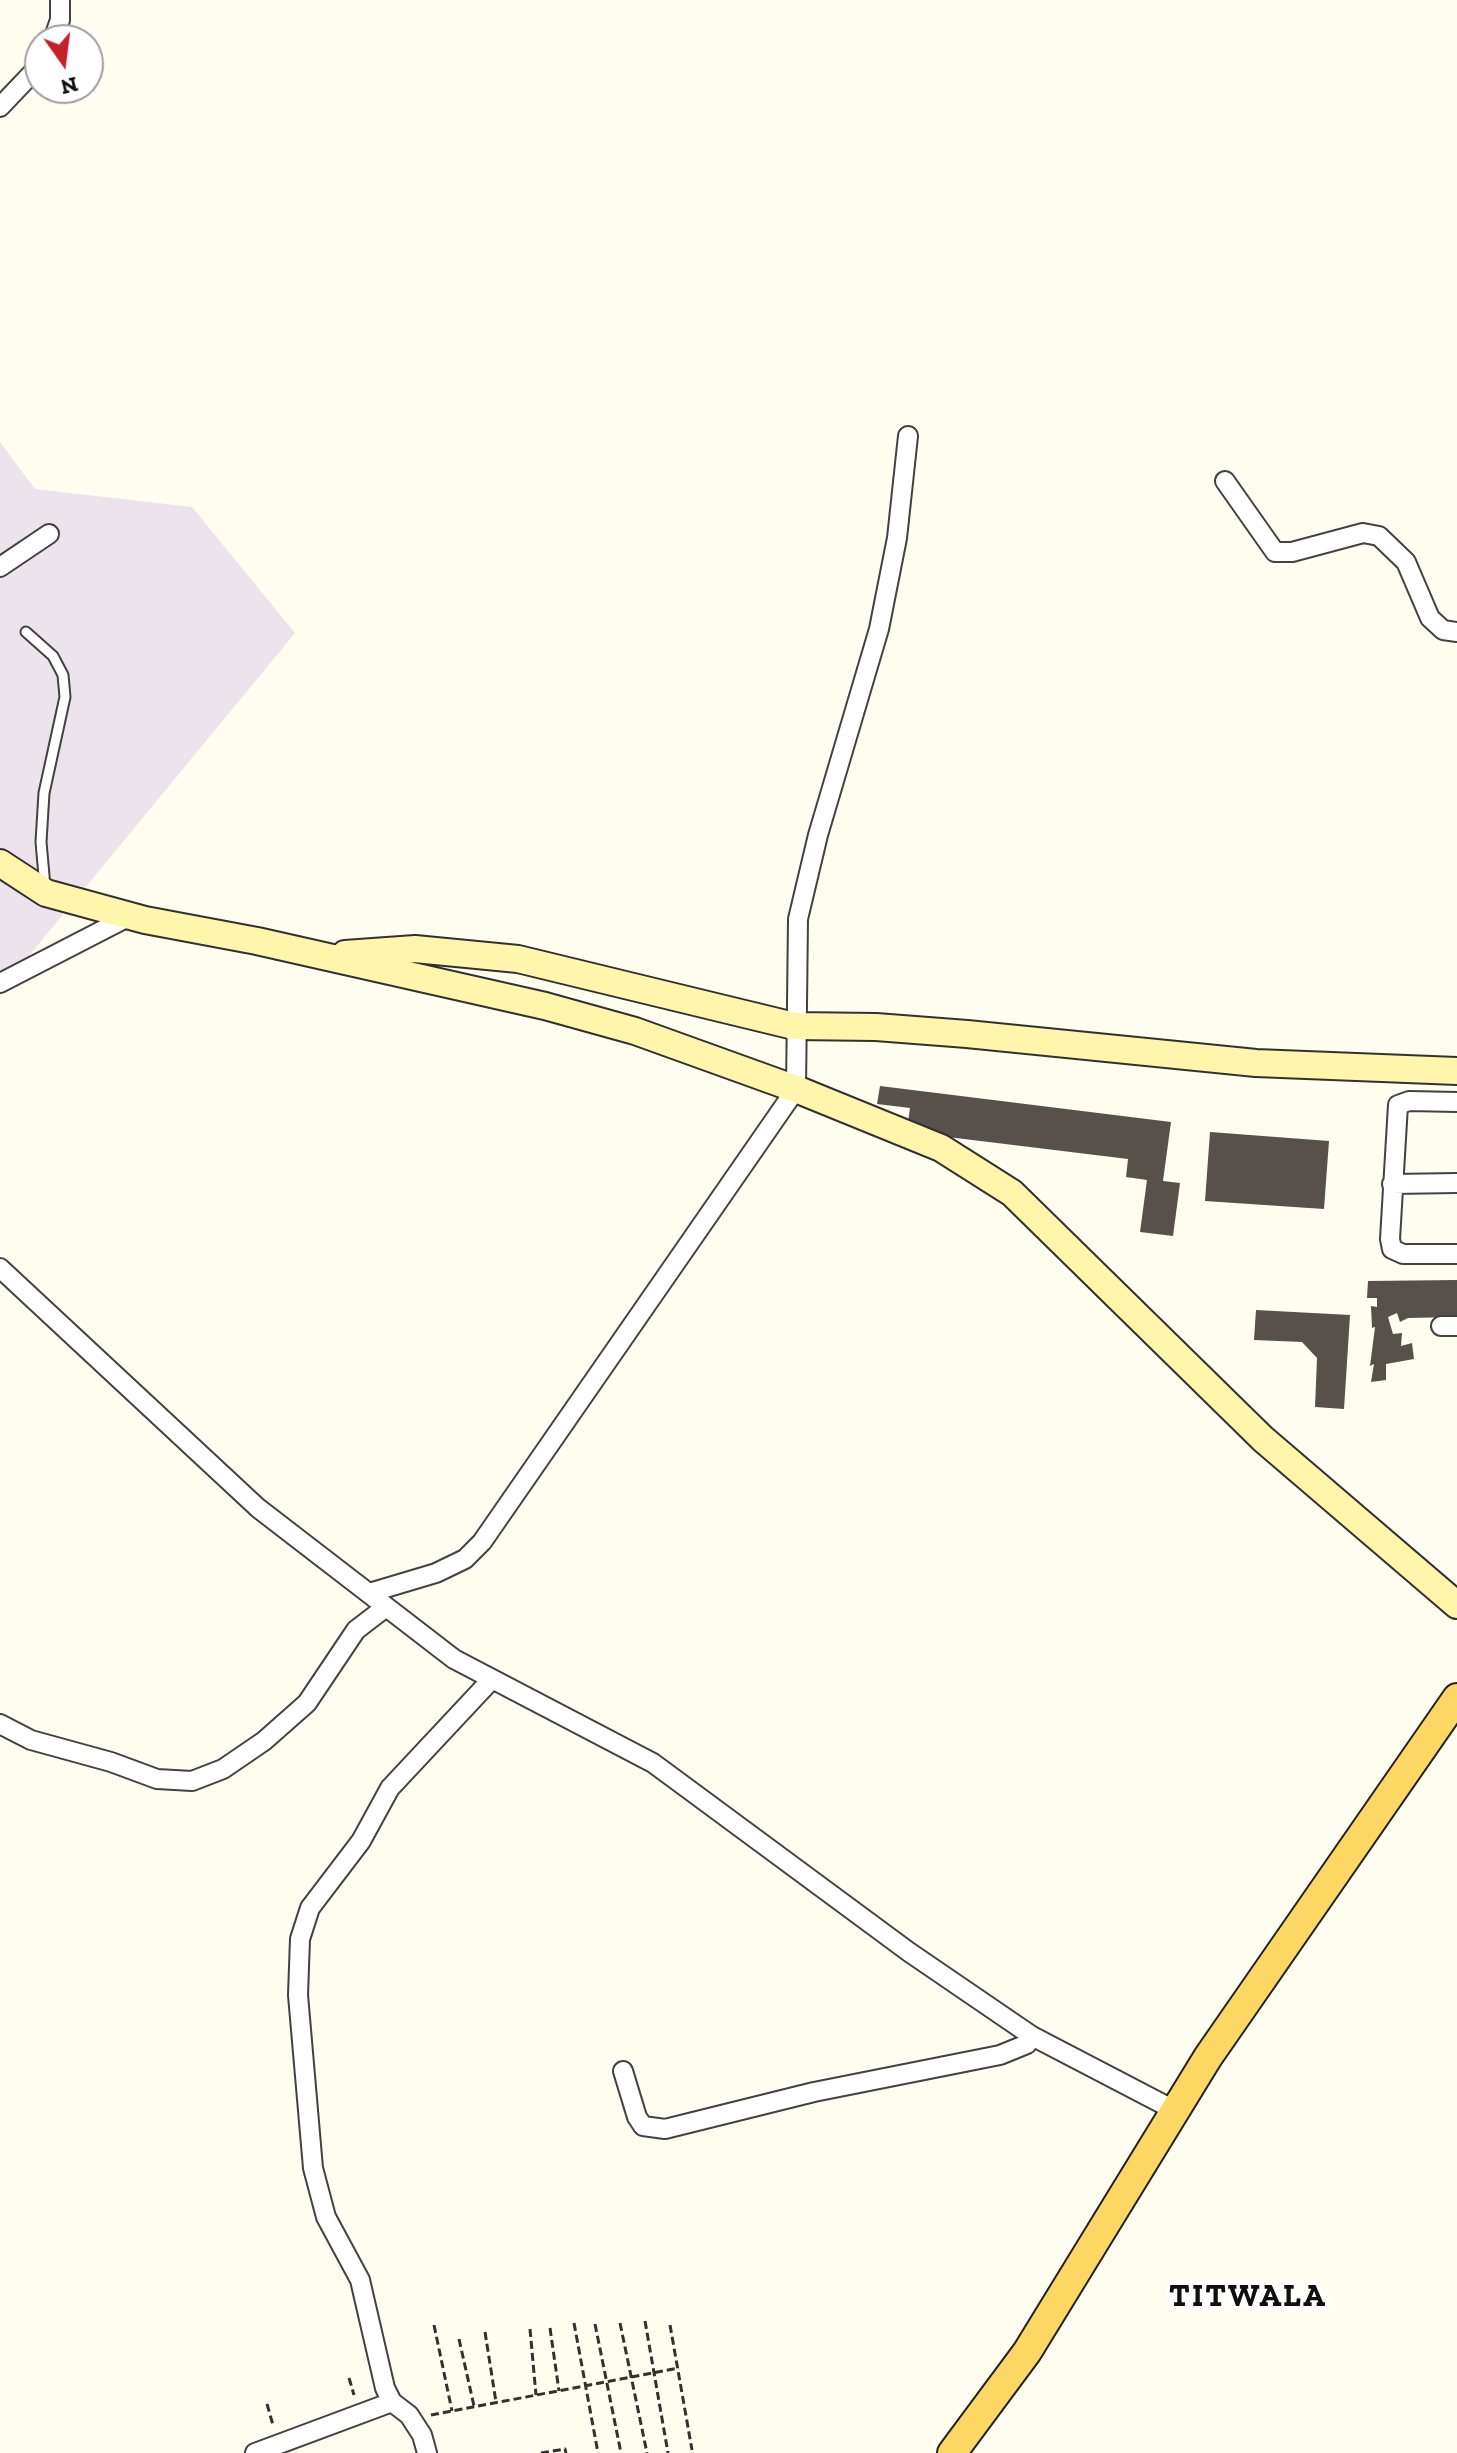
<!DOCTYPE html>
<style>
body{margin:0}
#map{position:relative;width:1457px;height:2453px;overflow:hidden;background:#fffcf0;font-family:"Zilla Slab",serif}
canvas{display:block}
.north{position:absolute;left:24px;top:24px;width:80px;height:80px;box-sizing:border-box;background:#fff;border:2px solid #9f9f9f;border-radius:50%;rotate:166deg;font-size:22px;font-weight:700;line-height:32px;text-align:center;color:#0f0f0f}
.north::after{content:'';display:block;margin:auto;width:28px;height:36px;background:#c4222a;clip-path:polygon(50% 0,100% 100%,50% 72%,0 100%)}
</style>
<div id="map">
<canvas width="1457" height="2453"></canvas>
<div class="north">N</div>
</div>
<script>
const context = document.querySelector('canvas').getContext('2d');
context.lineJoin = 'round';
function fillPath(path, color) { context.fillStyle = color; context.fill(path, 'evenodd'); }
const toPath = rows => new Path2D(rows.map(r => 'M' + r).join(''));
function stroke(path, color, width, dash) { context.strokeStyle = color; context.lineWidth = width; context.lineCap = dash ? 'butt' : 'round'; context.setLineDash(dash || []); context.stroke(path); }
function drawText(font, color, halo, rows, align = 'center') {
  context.font = font + ' "Zilla Slab",serif'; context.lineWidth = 8; context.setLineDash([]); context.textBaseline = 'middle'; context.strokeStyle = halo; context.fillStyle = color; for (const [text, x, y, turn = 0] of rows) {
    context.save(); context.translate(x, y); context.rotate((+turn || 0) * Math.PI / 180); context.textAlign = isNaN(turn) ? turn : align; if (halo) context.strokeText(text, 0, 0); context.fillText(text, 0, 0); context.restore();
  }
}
fillPath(toPath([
 [0,442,35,489,192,507,295,633,0,991]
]), '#ece3ed');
fillPath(toPath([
 [880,1086,1171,1122,1163,1181,1180,1183,1173,1236,1140,1232,1147,1180,1126,1177,1128,1159,915,1133,917,1123,908,1122,910,1108,877,1104],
 [1210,1132,1329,1141,1324,1209,1205,1201],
 [1457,1280,1457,1317,1408,1318,1400,1322,1397,1313,1388,1317,1393,1334,1402,1333,1401,1346,1412,1343,1414,1359,1386,1364,1386,1380,1371,1382,1374,1364,1370,1366,1375,1327,1372,1328,1371,1306,1377,1307,1377,1298,1367,1298,1368,1281],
 [1256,1310,1350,1315,1344,1409,1315,1407,1317,1358,1302,1342,1254,1340]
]), '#58504b');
const lane = toPath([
 [26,632,53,656,63,675,65,697,44,793,41,842,45,887]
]);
const street = toPath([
 [53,40,60,20,60,0],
 [0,107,40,65],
 [1225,481,1275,552,1292,552,1363,533,1379,536,1406,562,1430,618,1443,630,1457,632],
 [0,567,49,534],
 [0,983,130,916],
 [1457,1102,1409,1101,1398,1105,1390,1239,1392,1249,1403,1254,1457,1254],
 [1392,1184,1457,1183],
 [0,1268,258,1508,454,1659,653,1763,909,1952,1032,2036,1176,2111],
 [1441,1326,1457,1326],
 [369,1593,436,1573,465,1559,482,1542,796,1089,798,919,818,835,879,629,897,538,908,436],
 [0,1724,31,1740,111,1762,157,1779,192,1781,223,1769,264,1741,307,1703,356,1630,386,1607],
 [623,2071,637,2117,643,2126,665,2129,814,2092,1000,2055,1027,2044,1032,2036],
 [255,2453,392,2402],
 [427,2453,422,2435,409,2415,392,2402,385,2388,360,2280,326,2217,313,2168,298,1995,300,1939,310,1908,361,1841,390,1788,492,1679]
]);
const secondary = toPath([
 [0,863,46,893,145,920,257,941,545,1006,635,1031,796,1089,941,1148,1012,1193,1263,1439,1457,1605],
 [345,954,415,949,518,959,794,1026,876,1027,967,1034,1256,1063,1457,1071]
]);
const primary = toPath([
 [952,2453,1027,2352,1208,2057,1457,1698]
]);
stroke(lane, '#424242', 13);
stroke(street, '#424242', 22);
stroke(secondary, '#313131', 30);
stroke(primary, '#202020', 32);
stroke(toPath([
 [645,2321,668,2453],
 [574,2323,598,2453],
 [620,2323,647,2453],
 [595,2324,621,2453],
 [434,2325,452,2411],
 [670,2325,692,2450],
 [550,2328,559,2391],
 [530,2329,536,2395],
 [485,2332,496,2402],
 [459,2339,474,2406],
 [349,2378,354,2395],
 [267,2404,273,2425],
 [431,2415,679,2368],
 [541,2453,565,2449,566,2453]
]), '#313131', 3, [8, 4]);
stroke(lane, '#fff', 9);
stroke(street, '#fff', 18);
stroke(secondary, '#fff6ab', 26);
stroke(primary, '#fcd763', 28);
context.letterSpacing = '2px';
drawText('bold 32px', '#0f0f0f', '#fff', [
 ["TITWALA",1248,2297]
]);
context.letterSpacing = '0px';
</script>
